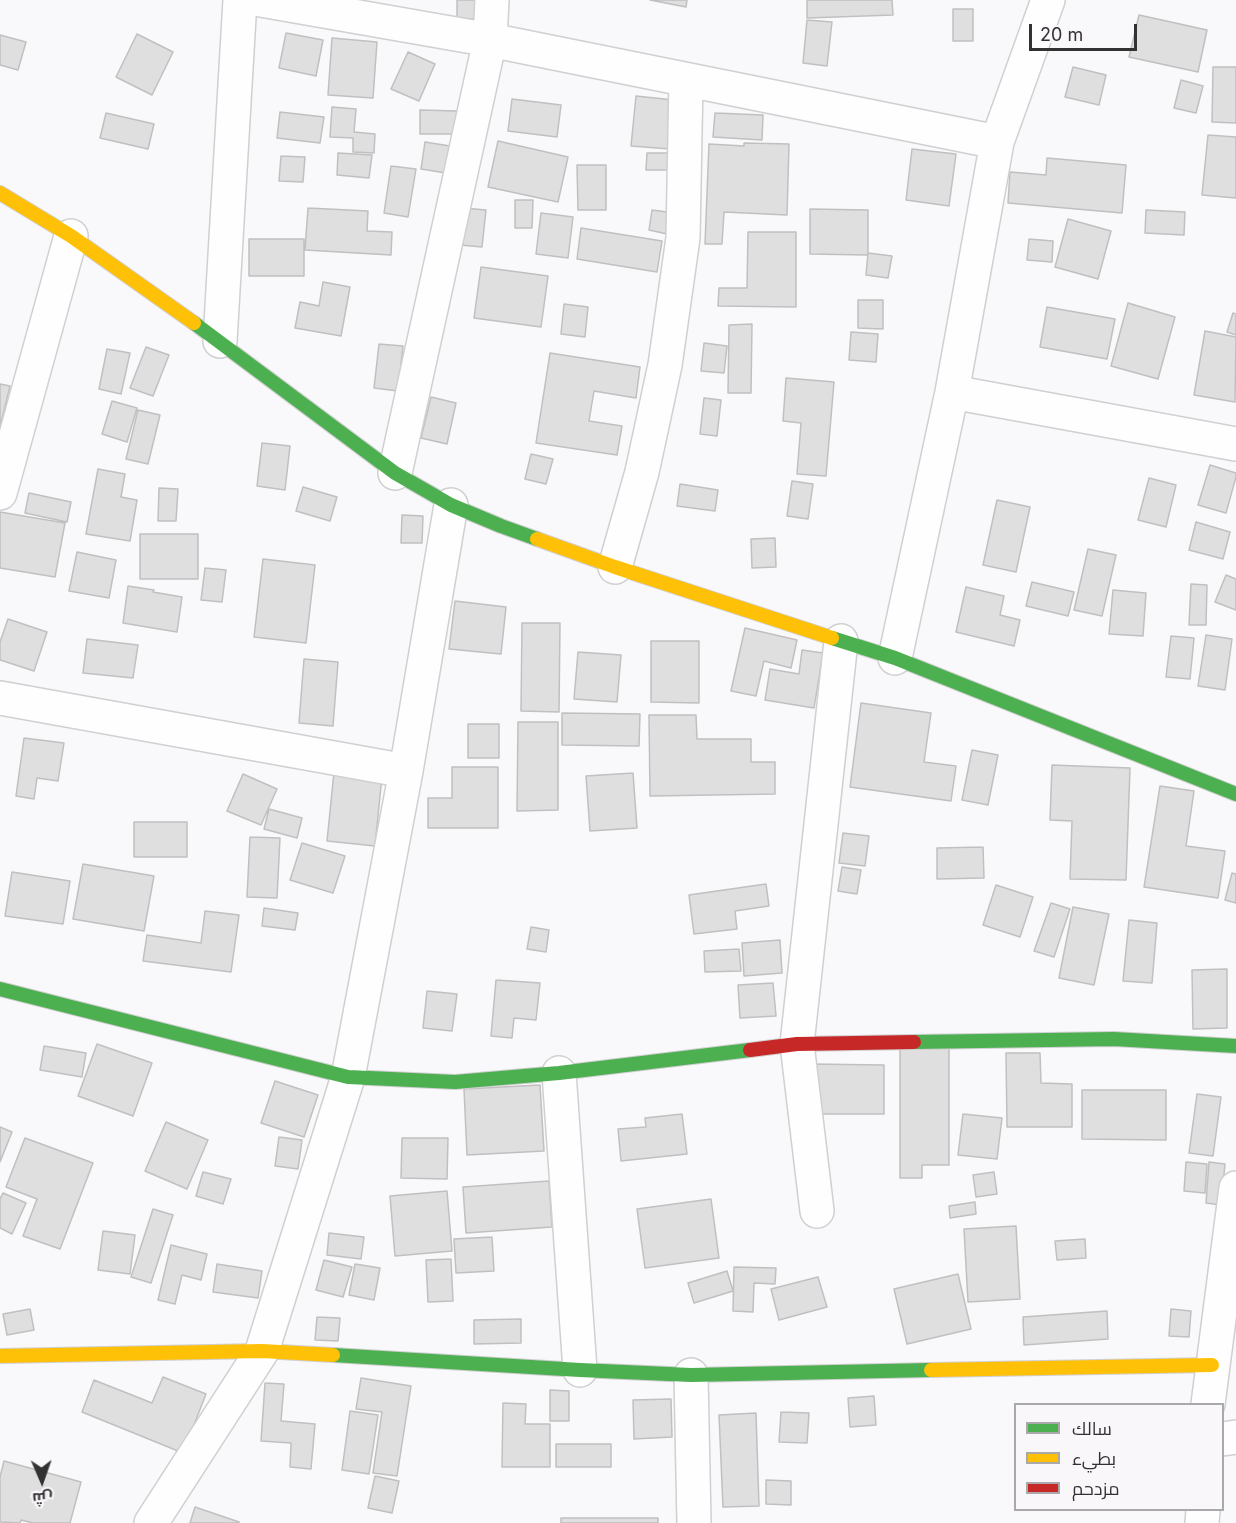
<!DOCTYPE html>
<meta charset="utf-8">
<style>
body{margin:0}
#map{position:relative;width:1236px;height:1523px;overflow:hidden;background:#f9f8fa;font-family:Inter,Cairo,sans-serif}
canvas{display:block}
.legend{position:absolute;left:1014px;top:1403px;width:210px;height:108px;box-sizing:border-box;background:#faf7fb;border:2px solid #aaa8ab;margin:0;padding:8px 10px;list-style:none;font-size:18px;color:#333233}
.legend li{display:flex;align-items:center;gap:12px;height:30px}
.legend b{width:30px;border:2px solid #aaa8ab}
.north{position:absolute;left:12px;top:1451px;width:60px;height:60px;-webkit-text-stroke:4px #faf7fb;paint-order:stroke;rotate:178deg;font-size:16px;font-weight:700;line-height:24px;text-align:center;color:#333233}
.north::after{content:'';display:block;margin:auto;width:21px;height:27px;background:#333233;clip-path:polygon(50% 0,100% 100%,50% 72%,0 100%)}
.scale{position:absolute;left:1029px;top:24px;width:108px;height:27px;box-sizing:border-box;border:3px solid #333233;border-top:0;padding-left:8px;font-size:18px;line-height:21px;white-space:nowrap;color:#333233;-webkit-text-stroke:4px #faf7fb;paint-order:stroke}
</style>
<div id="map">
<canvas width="1236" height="1523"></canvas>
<ul class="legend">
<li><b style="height:8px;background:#4caf50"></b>سالك</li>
<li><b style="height:8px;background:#ffc107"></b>بطيء</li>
<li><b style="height:8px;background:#c62828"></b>مزدحم</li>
</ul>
<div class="north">ش</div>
<div class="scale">20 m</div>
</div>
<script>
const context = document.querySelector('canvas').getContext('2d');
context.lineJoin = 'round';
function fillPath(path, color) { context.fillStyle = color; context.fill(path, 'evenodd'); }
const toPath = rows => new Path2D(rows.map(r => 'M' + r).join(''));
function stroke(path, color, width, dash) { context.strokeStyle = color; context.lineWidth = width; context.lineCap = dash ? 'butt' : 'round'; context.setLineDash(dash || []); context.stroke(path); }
const building = toPath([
 [457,0,479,0,480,19,457,19,457,0],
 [650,0,687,0,686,7,650,0],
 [807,0,892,0,893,15,807,18,807,0],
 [953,9,973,9,973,41,953,41,953,9],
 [1139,15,1207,30,1198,72,1129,57,1139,15],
 [807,20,832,22,827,66,803,63,807,20],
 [286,33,323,40,316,76,279,68,286,33],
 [137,34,173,52,152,95,116,77,137,34],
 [0,35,26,42,18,70,0,65,0,35],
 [332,38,377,42,373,98,328,95,332,38],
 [408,52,435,64,419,101,391,89,408,52],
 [1073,67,1106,75,1099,105,1065,97,1073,67],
 [1213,67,1236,67,1236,123,1212,122,1213,67],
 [1181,80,1203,86,1196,113,1174,108,1181,80],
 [636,96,674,100,670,149,631,146,636,96],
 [512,99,561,105,557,137,508,131,512,99],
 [332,107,356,109,354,132,375,134,374,153,353,152,353,138,330,137,332,107],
 [420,110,457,111,457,134,420,134,420,110],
 [280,112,324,117,320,143,277,138,280,112],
 [106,113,154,124,148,149,100,138,106,113],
 [715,113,763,115,762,140,713,137,715,113],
 [1208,135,1236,137,1236,198,1202,195,1208,135],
 [498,141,568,157,558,202,488,187,498,141],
 [425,142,450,146,446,173,421,169,425,142],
 [744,143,789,144,787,215,724,212,722,244,705,244,709,144,744,146,744,143],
 [912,149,956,154,949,206,906,200,912,149],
 [338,153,372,155,369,178,337,175,338,153],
 [647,153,680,153,679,170,646,170,647,153],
 [281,156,305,157,303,182,279,181,281,156],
 [1047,158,1126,165,1122,213,1008,203,1010,172,1046,175,1047,158],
 [577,165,606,165,606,210,578,210,577,165],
 [391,166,416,169,408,217,384,213,391,166],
 [515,200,533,200,532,228,515,228,515,200],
 [308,208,368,211,367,231,392,232,391,255,305,250,308,208],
 [463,208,486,210,482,247,460,245,463,208],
 [810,209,868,210,868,255,810,254,810,209],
 [652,210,675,213,672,235,649,230,652,210],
 [1146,210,1185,212,1184,235,1145,233,1146,210],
 [541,213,573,217,568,258,536,254,541,213],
 [1068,219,1111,231,1098,279,1055,267,1068,219],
 [581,228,662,241,657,272,577,259,581,228],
 [748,232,796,232,796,307,718,306,719,288,747,288,748,232],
 [249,239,304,239,304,276,249,276,249,239],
 [1029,239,1053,241,1052,262,1027,260,1029,239],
 [868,253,892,256,888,278,866,275,868,253],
 [481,267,548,276,541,327,474,318,481,267],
 [323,282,350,287,341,336,295,328,300,302,319,306,323,282],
 [858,300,883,300,883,329,858,328,858,300],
 [1128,303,1175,317,1158,379,1111,366,1128,303],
 [564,304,588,307,585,337,561,334,564,304],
 [1047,307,1115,319,1107,359,1040,347,1047,307],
 [1233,313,1236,314,1236,335,1227,332,1233,313],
 [752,324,751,393,728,393,729,325,752,324],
 [1205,331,1236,337,1235,402,1194,395,1205,331],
 [851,332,878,334,876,362,849,360,851,332],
 [704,343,727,346,724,373,701,371,704,343],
 [379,344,403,346,398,391,374,388,379,344],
 [146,347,169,355,153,396,130,388,146,347],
 [107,349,130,353,121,394,99,389,107,349],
 [550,353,640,367,636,398,594,391,589,421,622,426,617,455,536,443,550,353],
 [786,378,834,382,826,476,797,474,801,423,783,421,786,378],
 [0,384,10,386,0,427,0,384],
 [431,397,456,403,447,444,421,438,431,397],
 [704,398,721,400,717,436,700,434,704,398],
 [112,401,137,408,127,442,102,434,112,401],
 [138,410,160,415,148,464,126,459,138,410],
 [262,443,290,446,285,490,257,486,262,443],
 [531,454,553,459,546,484,525,479,531,454],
 [1210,465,1236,473,1236,477,1226,513,1198,505,1210,465],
 [98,469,125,474,121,497,137,500,130,541,86,534,98,469],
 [1149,478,1176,485,1166,527,1138,520,1149,478],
 [792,481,813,484,808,519,787,516,792,481],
 [680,484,718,490,715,511,677,506,680,484],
 [303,487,337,497,330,521,296,511,303,487],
 [159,488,178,489,176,521,158,521,159,488],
 [29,493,71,502,67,522,25,513,29,493],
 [997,500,1030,507,1016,572,983,565,997,500],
 [0,512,65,523,55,577,0,568,0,512],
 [402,515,423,516,422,543,401,543,402,515],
 [1196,522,1230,532,1223,559,1189,550,1196,522],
 [140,534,198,534,198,579,140,579,140,534],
 [775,538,776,567,752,568,751,539,775,538],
 [1088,549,1116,555,1102,616,1074,610,1088,549],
 [77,552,116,560,109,598,69,591,77,552],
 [263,559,315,565,306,643,254,637,263,559],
 [205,568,226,570,222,602,201,600,205,568],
 [1226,575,1236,579,1236,610,1215,602,1226,575],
 [1032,582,1074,592,1068,616,1026,606,1032,582],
 [1191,584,1207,585,1206,625,1189,625,1191,584],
 [128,586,154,590,153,592,182,597,177,632,123,623,128,586],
 [966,587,1004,596,1000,615,1020,620,1014,646,956,632,966,587],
 [1113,590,1146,593,1143,636,1109,634,1113,590],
 [455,601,506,607,501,654,449,649,455,601],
 [8,619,47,632,34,671,0,660,0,642,8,619],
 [522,623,560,623,559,712,521,711,522,623],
 [745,628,797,640,791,668,764,661,756,696,731,691,745,628],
 [1206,635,1232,639,1225,690,1198,686,1206,635],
 [1171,636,1194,638,1190,679,1166,677,1171,636],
 [87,639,138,645,133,678,83,673,87,639],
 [651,641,699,641,699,703,651,702,651,641],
 [802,650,823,653,814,708,765,700,770,669,799,674,802,650],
 [578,652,621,655,617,702,574,699,578,652],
 [304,659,338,662,333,726,299,723,304,659],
 [861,703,931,713,924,762,956,766,951,801,850,787,861,703],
 [562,713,640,714,639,746,562,745,562,713],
 [649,715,696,715,697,739,751,739,751,762,775,762,775,794,650,796,649,715],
 [518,722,558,722,558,810,517,811,518,722],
 [468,724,499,724,499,758,468,758,468,724],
 [24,738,64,743,58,781,37,778,34,799,16,796,24,738],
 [972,750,998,755,988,805,962,800,972,750],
 [1052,765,1130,768,1126,880,1070,879,1072,821,1050,820,1052,765],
 [452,767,498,767,498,828,428,828,428,798,452,798,452,767],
 [334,772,382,776,375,846,327,841,334,772],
 [633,773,637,828,590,831,586,776,633,773],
 [243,774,277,789,261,825,227,811,243,774],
 [1160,786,1194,791,1186,846,1225,851,1218,898,1144,887,1160,786],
 [269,809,302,818,297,838,264,829,269,809],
 [134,822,187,822,187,857,134,857,134,822],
 [843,833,869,836,865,866,839,863,843,833],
 [250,837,280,838,277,898,247,897,250,837],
 [302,843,345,856,333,893,290,880,302,843],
 [983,847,984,878,937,879,937,848,983,847],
 [83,864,154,876,144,931,73,919,83,864],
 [842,867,861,870,857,894,838,891,842,867],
 [12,872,70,881,63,924,5,916,12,872],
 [1232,873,1236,874,1236,903,1225,900,1232,873],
 [766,884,769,906,735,911,737,929,694,934,689,895,766,884],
 [996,885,1033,897,1020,937,983,925,996,885],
 [1051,903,1070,909,1054,957,1034,951,1051,903],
 [1073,907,1109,914,1094,985,1059,978,1073,907],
 [264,908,298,913,295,930,262,926,264,908],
 [205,911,239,915,231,972,143,961,147,935,201,943,205,911],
 [1129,920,1157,923,1152,983,1123,981,1129,920],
 [531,927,549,930,546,952,527,949,531,927],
 [780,940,782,973,744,976,742,943,780,940],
 [739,949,741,971,705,972,704,951,739,949],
 [1227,969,1227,1028,1193,1029,1192,970,1227,969],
 [496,980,540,983,536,1020,514,1018,512,1038,491,1036,496,980],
 [773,983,776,1016,740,1018,738,985,773,983],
 [427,991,457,994,452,1031,423,1028,427,991],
 [97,1044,152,1063,133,1116,78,1096,97,1044],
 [44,1046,86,1053,82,1077,40,1070,44,1046],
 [900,1046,949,1046,949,1165,922,1165,922,1178,900,1178,900,1046],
 [1006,1053,1040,1053,1041,1083,1072,1084,1072,1127,1007,1127,1006,1053],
 [811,1064,884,1065,884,1114,811,1114,811,1064],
 [275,1081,318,1095,304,1137,261,1123,275,1081],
 [540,1085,544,1151,467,1155,464,1089,540,1085],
 [1082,1090,1166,1090,1166,1140,1082,1139,1082,1090],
 [1197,1094,1221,1097,1213,1156,1189,1153,1197,1094],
 [682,1114,687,1154,621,1161,618,1129,646,1127,645,1118,682,1114],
 [963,1114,1002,1118,997,1159,958,1155,963,1114],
 [166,1122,208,1140,187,1189,145,1171,166,1122],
 [0,1127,12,1132,0,1162,0,1127],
 [279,1137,302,1140,298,1169,275,1166,279,1137],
 [25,1138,93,1163,60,1249,23,1236,37,1199,6,1187,25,1138],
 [402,1138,448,1138,447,1179,401,1178,402,1138],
 [1186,1162,1207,1164,1205,1193,1184,1191,1186,1162],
 [1209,1162,1225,1164,1221,1205,1206,1203,1209,1162],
 [203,1172,231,1179,223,1204,196,1196,203,1172],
 [994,1172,997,1194,976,1197,973,1175,994,1172],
 [549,1181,552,1227,466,1233,463,1187,549,1181],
 [447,1191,452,1251,395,1256,390,1196,447,1191],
 [3,1193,26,1203,12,1234,0,1228,0,1199,3,1193],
 [711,1199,719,1258,645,1268,637,1209,711,1199],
 [975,1202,976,1214,950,1218,949,1206,975,1202],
 [153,1209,173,1215,151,1283,131,1277,153,1209],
 [1016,1226,1020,1299,968,1302,964,1229,1016,1226],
 [103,1231,135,1235,130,1274,98,1270,103,1231],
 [329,1233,364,1237,361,1259,327,1255,329,1233],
 [492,1237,494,1271,456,1273,454,1239,492,1237],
 [1085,1239,1086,1258,1057,1260,1055,1241,1085,1239],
 [171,1245,207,1254,201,1280,182,1275,175,1304,158,1300,171,1245],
 [451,1259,453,1301,428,1302,426,1260,451,1259],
 [324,1260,352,1267,343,1297,316,1290,324,1260],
 [217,1264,262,1271,258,1298,213,1292,217,1264],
 [355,1264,380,1268,374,1300,349,1295,355,1264],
 [734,1267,776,1268,775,1284,754,1283,753,1312,733,1311,734,1267],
 [727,1271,733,1291,694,1303,688,1283,727,1271],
 [958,1274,971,1329,907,1344,894,1289,958,1274],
 [818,1277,827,1307,779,1320,771,1289,818,1277],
 [30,1309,34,1330,7,1335,3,1314,30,1309],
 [1171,1309,1191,1311,1189,1337,1169,1336,1171,1309],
 [1107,1311,1108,1339,1024,1345,1023,1317,1107,1311],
 [317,1317,340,1318,338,1341,315,1340,317,1317],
 [521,1319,521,1343,474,1344,474,1320,521,1319],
 [163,1377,206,1394,183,1453,82,1412,94,1380,152,1403,163,1377],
 [361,1378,411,1386,397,1476,373,1473,382,1412,356,1409,361,1378],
 [265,1383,284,1384,281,1421,315,1424,311,1469,290,1467,291,1443,261,1441,265,1383],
 [550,1390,569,1391,569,1421,550,1421,550,1390],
 [874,1396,876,1425,850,1427,848,1398,874,1396],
 [671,1399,672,1437,634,1439,633,1400,671,1399],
 [503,1403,526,1404,525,1424,550,1424,550,1467,502,1467,503,1403],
 [350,1411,378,1415,369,1474,342,1470,350,1411],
 [781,1412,809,1413,807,1443,779,1442,781,1412],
 [756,1413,759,1506,723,1507,719,1415,756,1413],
 [556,1444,611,1444,611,1467,556,1467,556,1444],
 [4,1461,81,1482,70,1523,33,1523,21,1520,20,1523,0,1522,0,1477,4,1461],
 [375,1476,399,1481,392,1513,368,1508,375,1476],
 [766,1480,791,1481,791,1505,766,1504,766,1480],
 [195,1507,239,1522,239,1523,190,1523,195,1507],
 [561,1518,658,1518,658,1523,561,1523,561,1518]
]);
fillPath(building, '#e0dfdf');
stroke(building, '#c1bfc0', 1.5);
const street = toPath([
 [261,0,490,40,997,142],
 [220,341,240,0],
 [952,392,1236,444],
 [395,473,490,40,492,0],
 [0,493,71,236],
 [615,567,642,472,665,365,683,238,686,80],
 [895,658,952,392,997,142,1048,0],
 [0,698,406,771],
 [559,1073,580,1370],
 [817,1211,797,1044,841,641],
 [691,1375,694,1523],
 [1208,1404,1236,1188],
 [1222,1439,1236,1437],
 [151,1523,262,1351,348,1077,406,771,451,505],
 [1202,1523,1203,1510]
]);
const fast = toPath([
 [194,323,395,473,451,505,501,526,537,539],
 [832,638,895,658,1236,794],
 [0,989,348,1077,455,1082,559,1073,750,1050],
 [914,1042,1114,1039,1236,1046],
 [333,1355,580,1370,691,1375,931,1370]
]);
const slow = toPath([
 [0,193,71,236,194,323],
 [537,539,615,567,832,638],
 [0,1356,262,1351,333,1355],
 [931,1370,1212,1365]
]);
const jam = toPath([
 [750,1050,797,1044,914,1042]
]);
stroke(street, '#d0cfd1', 36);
stroke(fast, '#d0cfd1', 16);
stroke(slow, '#d0cfd1', 16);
stroke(jam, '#d0cfd1', 16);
stroke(street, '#fefefe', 33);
stroke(fast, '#4caf50', 14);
stroke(slow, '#ffc107', 14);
stroke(jam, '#c62828', 14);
</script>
